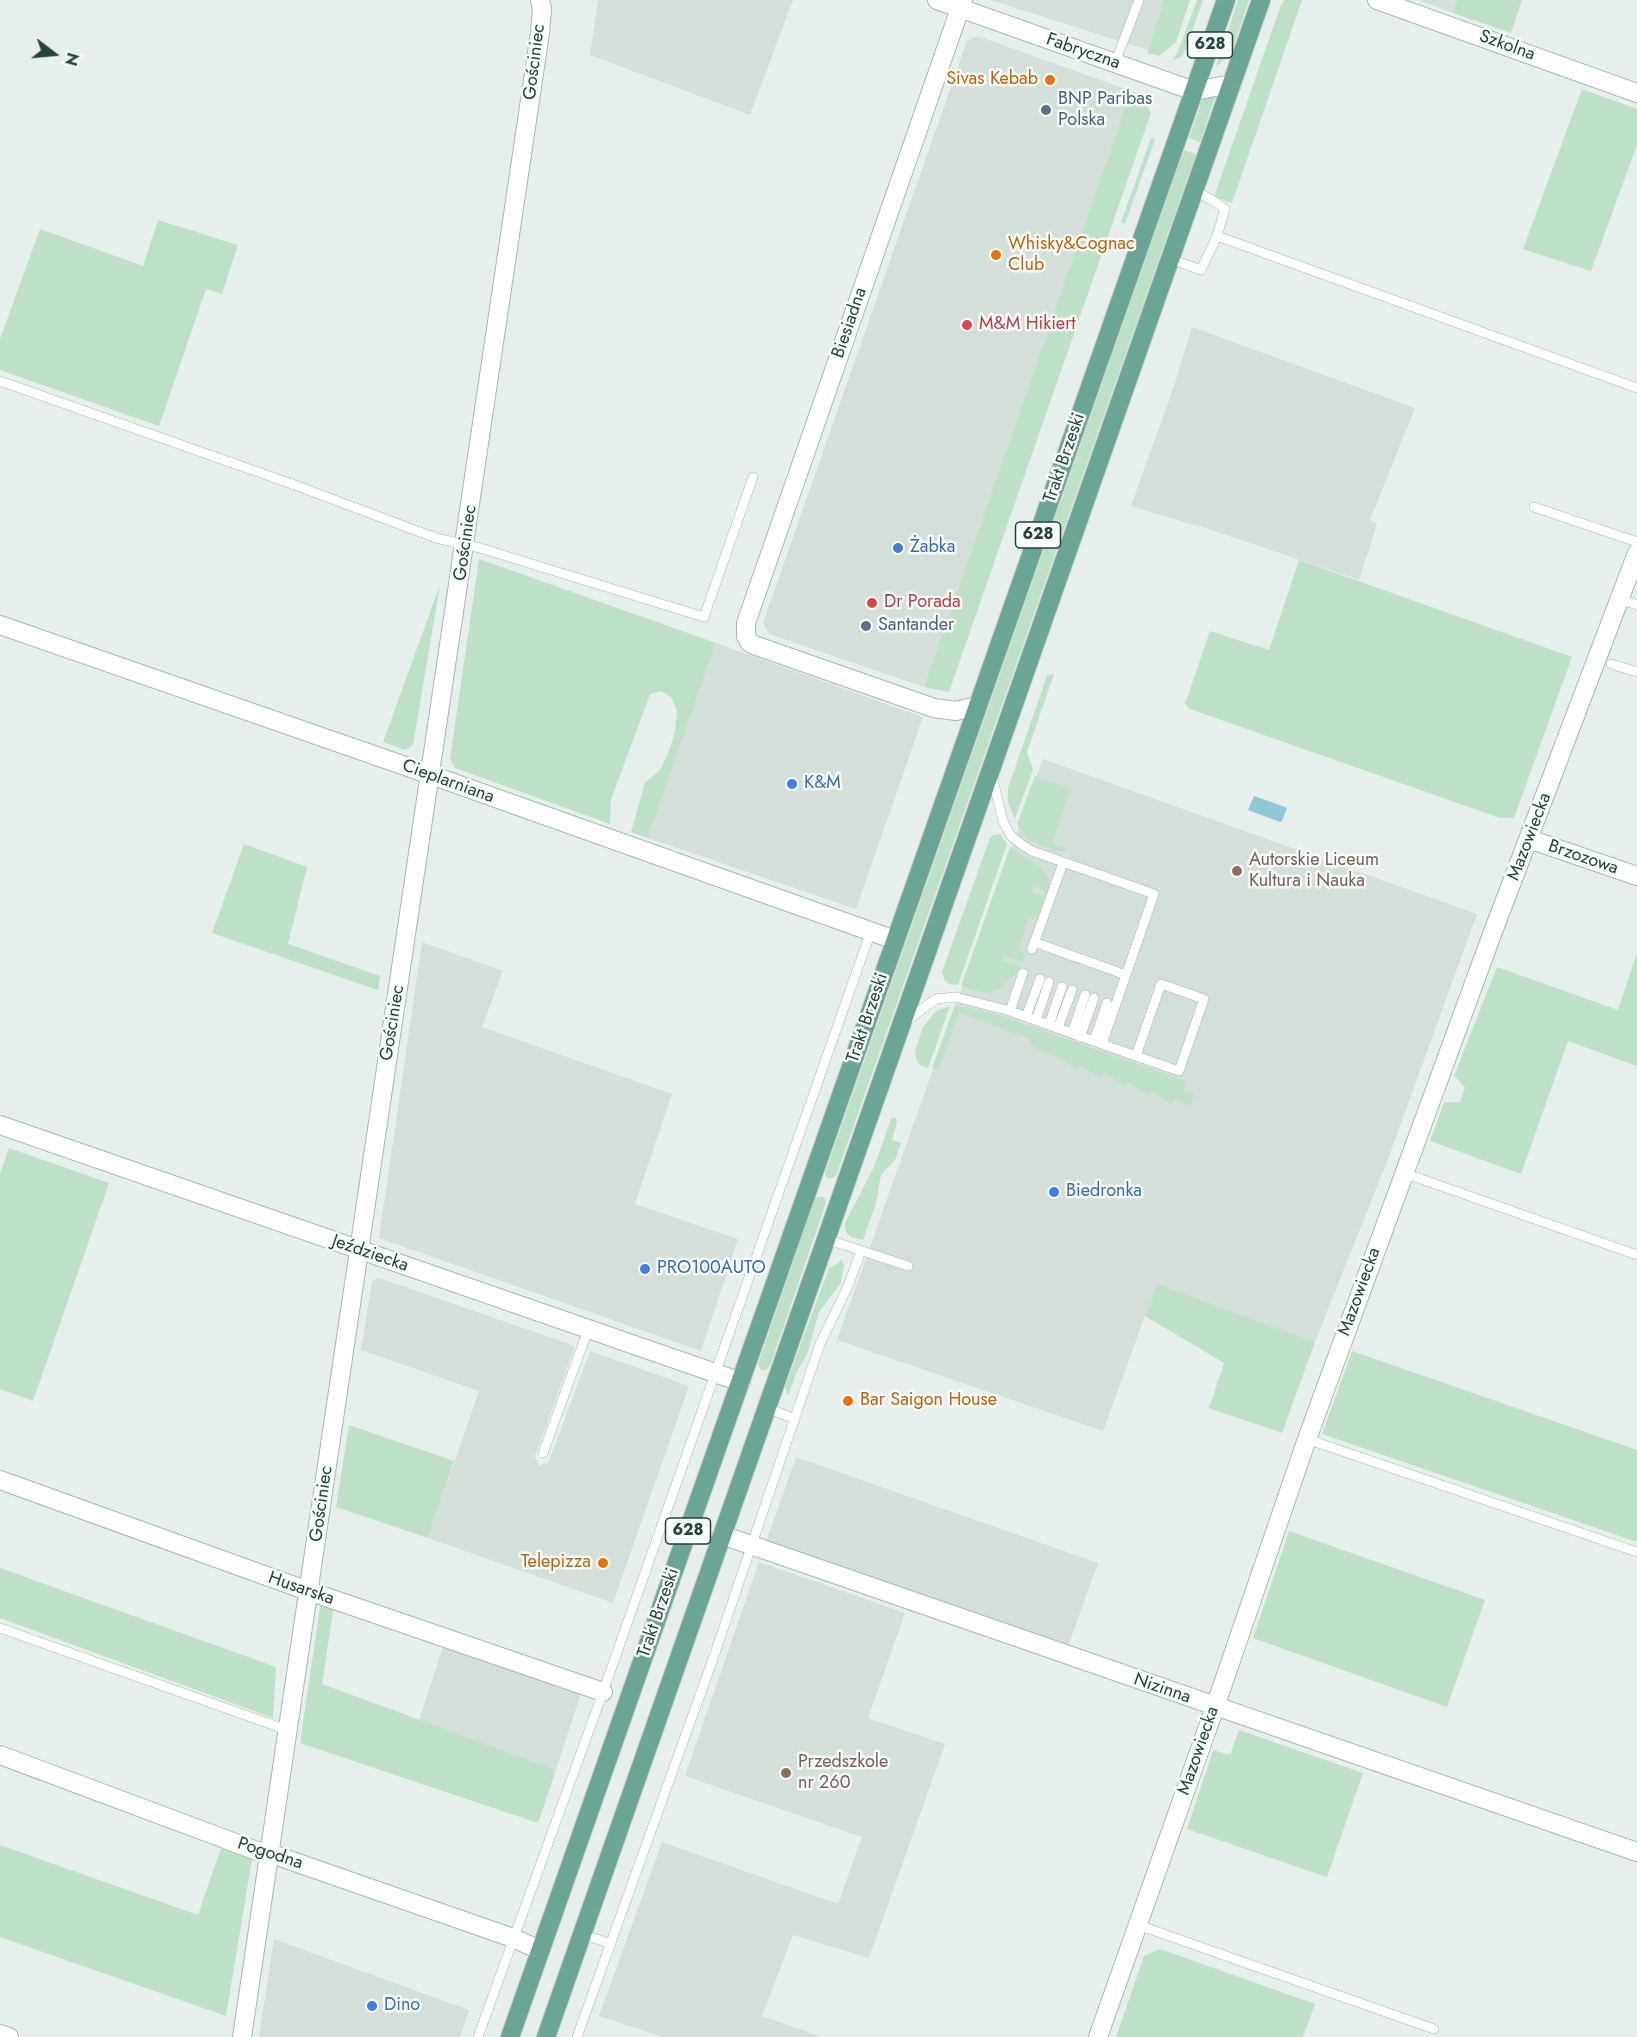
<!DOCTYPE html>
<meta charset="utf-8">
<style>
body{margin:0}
#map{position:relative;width:1637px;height:2037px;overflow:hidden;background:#e6efeb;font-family:Jost,sans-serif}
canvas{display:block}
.north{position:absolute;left:24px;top:24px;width:60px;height:60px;-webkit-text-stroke:4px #f7fbf9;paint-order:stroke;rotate:106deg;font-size:16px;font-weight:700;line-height:24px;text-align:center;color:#24423a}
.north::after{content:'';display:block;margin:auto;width:21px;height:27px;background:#24423a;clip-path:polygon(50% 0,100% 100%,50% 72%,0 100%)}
</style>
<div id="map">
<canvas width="1637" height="2037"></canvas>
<div class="north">N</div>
</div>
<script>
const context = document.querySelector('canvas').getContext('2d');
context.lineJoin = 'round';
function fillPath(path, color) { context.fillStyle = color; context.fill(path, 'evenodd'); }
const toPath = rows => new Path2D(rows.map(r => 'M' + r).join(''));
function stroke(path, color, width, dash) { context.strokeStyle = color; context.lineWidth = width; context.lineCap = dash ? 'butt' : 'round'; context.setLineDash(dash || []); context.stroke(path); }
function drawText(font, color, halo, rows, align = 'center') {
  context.font = font + ' Jost,sans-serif'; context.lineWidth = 5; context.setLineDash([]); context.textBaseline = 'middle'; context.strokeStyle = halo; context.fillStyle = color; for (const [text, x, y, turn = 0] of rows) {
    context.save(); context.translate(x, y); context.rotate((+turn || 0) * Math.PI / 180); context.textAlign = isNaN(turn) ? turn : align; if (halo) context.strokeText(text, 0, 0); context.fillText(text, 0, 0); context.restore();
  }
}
fillPath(toPath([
 [598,0,793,0,750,115,590,55],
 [990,0,1164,0,1148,50],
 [1418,0,1457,0,1453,13],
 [978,36,1131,91,924,687,769,634,763,623,967,41],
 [1192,327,1415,408,1370,520,1377,524,1359,580,1194,524,1193,525,1131,506,1174,386],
 [716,643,923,717,856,909,648,838],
 [1043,759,1477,914,1388,1159,1315,1342,1158,1284,1145,1316,1103,1431,837,1340],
 [422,942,503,971,482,1027,672,1094,635,1204,738,1239,701,1351,379,1238],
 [379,1278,575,1346,535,1456,539,1466,549,1461,590,1351,689,1386,613,1603,428,1538,479,1391,361,1350,372,1281],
 [796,1457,1098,1563,1068,1646,766,1542],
 [759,1562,905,1613,868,1718,945,1744,869,1958,793,1935,762,2016,822,2037,663,2037,599,2016,662,1842,838,1904,862,1837,685,1776],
 [444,1644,581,1693,556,1770,419,1720],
 [274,1939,469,2010,460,2037,259,2037]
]), '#d4dfda');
fillPath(toPath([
 [1164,0,1190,0,1176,42,1159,56,1148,53,1148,50],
 [1197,0,1203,0,1186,48,1182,56,1173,61,1180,46],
 [1238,0,1249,0,1232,51,1216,67],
 [1284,0,1302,0,1232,203,1214,197,1281,5],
 [1457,0,1522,0,1511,33,1453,13],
 [1582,89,1637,109,1637,145,1591,271,1523,249],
 [1131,91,1140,94,1151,113,949,692,924,687],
 [1217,91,1200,142,1189,138,1205,92],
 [1151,138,1155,139,1125,224,1121,222],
 [1184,150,1196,154,836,1176,830,1179,826,1177,825,1173],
 [158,220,238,245,222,294,206,289,159,426,0,370,0,339,40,229,143,266],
 [479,559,716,643,648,838,631,832,645,783,660,770,668,754,675,732,677,712,672,698,661,691,650,694,611,800,610,824,455,768,450,759],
 [1299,560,1572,657,1514,818,1500,818,1190,709,1185,704,1210,631,1269,650],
 [440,585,413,745,405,750,383,742],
 [1052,674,1054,674,1027,752,1033,769,1015,819,1008,803,1008,788,1047,676],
 [1035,776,1071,789,1052,843,1066,848,1063,851,1056,851,1031,841,1025,837,1017,824],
 [1000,834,1007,844,958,985,949,984,945,981,942,972,990,838,993,835],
 [244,844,307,867,288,944,380,976,378,990,212,933],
 [1010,847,1043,869,1049,880,1049,887,1046,895,1044,894,1044,890,1034,886,1033,893,1045,897,1037,920,1029,918,1019,950,1025,953,1022,963,1003,955,1002,961,1020,966,1019,971,999,989,988,993,981,992,961,986],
 [1637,953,1637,1066,1568,1041,1521,1174,1430,1141,1444,1102,1460,1102,1465,1087,1454,1076,1497,967,1618,1010],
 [955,1005,998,1015,1186,1081,1184,1091,1194,1094,1191,1106,1175,1099,1171,1104,1151,1091,1148,1095,1128,1082,1125,1086,1105,1073,1101,1078,1080,1065,1077,1069,1057,1057,1030,1046,1031,1039,959,1013,938,1071,932,1068],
 [950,1006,928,1068,920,1065,917,1062,915,1051,923,1027,936,1011],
 [896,1118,897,1123,892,1140,901,1143,895,1160,881,1175,876,1203,863,1240,851,1237,846,1232,845,1223,874,1167,891,1119],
 [9,1148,109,1183,33,1401,0,1389,0,1174],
 [818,1197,824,1197,826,1203,770,1366,766,1370,761,1370,758,1364,815,1199],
 [841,1259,844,1265,841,1283,819,1312,807,1355,797,1371,788,1396,785,1387,829,1268,839,1263],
 [1158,1284,1315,1342,1282,1433,1209,1408,1224,1363,1145,1316],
 [1352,1351,1637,1450,1637,1542,1322,1434],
 [349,1425,454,1461,428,1538,336,1507],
 [1289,1531,1485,1600,1447,1707,1253,1638],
 [0,1568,276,1667,273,1718,0,1618],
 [321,1601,334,1605,322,1684,556,1770,538,1823,300,1743],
 [1239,1730,1363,1773,1327,1877,1187,1829,1213,1750,1230,1755],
 [0,1845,198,1915,221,1848,252,1859,226,2016,0,1937],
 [1160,1949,1315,2004,1303,2037,1116,2037,1144,1956]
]), '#bfe0c8');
fillPath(toPath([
 [1254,796,1285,807,1287,808,1282,821,1280,822,1248,810]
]), '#8ec9d4');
const service = toPath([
 [1115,63,1139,0],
 [1195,191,1212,200,1225,209,1217,236],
 [1171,259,1201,270,1217,236,1637,388],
 [0,381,292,484,436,538,480,548,704,617,753,477],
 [1534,507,1637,542],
 [1620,599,1637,605],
 [1611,664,1637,672],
 [1034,942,1126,975],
 [1032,949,1063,863],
 [1010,1011,1023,973],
 [1026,1017,1040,979],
 [1036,1020,1049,982],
 [906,1021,936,999,955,997,1010,1011,1102,1044,1154,894,1032,851,1021,844,1011,836,1003,821,992,776],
 [1049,1025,1062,987],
 [1058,1028,1072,990],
 [1072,1033,1085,995],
 [1080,1037,1094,998],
 [1094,1041,1107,1003],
 [1102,1044,1136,1056,1179,1071,1204,999,1161,984,1136,1056],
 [1404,1173,1637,1255],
 [826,1239,908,1266],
 [767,1408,795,1419],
 [1307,1439,1637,1552],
 [543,1453,588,1330],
 [0,1628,276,1726,288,1732],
 [1138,1925,1434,2029],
 [582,1934,611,1944],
 [478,2037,603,1692,871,931],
 [577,2037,714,1656,820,1344,848,1286,861,1251]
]);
const minor = toPath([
 [937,0,1194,91,1232,84],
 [963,0,746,623,746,636,749,642,754,645,934,708,956,711,977,706],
 [1377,0,1637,93],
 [0,625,431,775,895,940],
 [1529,839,1637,876],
 [0,1125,741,1382],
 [0,1480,297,1587,603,1692],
 [722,1535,1637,1852],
 [0,1755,257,1851,269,1853,513,1938,540,1950],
 [0,2034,9,2037],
 [242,2037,540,33,542,9,540,0],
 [1098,2037,1215,1707,1307,1439,1491,937,1637,553]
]);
const primary = toPath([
 [510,2037,1226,0],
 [546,2037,1261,0]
]);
stroke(service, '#a8b8b2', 10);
stroke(minor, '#a8b8b2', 20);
stroke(primary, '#c2cac8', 20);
stroke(service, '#fff', 9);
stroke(minor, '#fff', 18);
stroke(primary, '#6aa596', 18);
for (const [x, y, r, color] of [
 [1050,80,6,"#e8710a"],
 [1046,110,6,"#5c6f8a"],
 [996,255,6,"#e8710a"],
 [967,325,6,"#e0444e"],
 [898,548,6,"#3f7fe0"],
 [872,603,6,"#e0444e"],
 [866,626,6,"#5c6f8a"],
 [792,784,6,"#3f7fe0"],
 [1237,871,6,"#8d6e63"],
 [1054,1192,6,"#3f7fe0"],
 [645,1269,6,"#3f7fe0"],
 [848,1401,6,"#e8710a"],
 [603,1563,6,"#e8710a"],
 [786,1773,6,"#8d6e63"],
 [372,2006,6,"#3f7fe0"]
]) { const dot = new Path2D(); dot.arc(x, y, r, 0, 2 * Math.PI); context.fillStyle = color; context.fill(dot); stroke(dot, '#f7fbf9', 2); }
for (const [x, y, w] of [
 [1210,45,45],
 [1038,535,45],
 [688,1531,45]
]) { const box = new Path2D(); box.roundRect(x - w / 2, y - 13, w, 26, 4.5); context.fillStyle = '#f7fbf9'; context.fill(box); stroke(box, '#24423a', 1.5); }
drawText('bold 16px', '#24423a', null, [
 ["628",1210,45],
 ["628",1038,535],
 ["628",688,1531]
]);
drawText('18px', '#24423a', '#f7fbf9', [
 ["Szkolna",1507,46,20],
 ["Fabryczna",1083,52,19],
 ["Gościniec",535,62,-83],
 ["Biesiadna",850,323,-71],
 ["Trakt Brzeski",1065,458,-71],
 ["Gościniec",466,543,-82],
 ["Cieplarniana",448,782,20],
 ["Mazowiecka",1530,837,-69],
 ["Brzozowa",1583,858,19],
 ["Trakt Brzeski",868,1018,-71],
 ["Gościniec",393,1023,-81],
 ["Jeździecka",370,1254,19],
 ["Mazowiecka",1360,1292,-70],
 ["Gościniec",322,1504,-82],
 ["Husarska",301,1589,19],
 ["Trakt Brzeski",659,1613,-71],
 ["Nizinna",1162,1689,19],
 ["Mazowiecka",1199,1751,-71],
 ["Pogodna",270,1854,18]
]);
drawText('18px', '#c56008', '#f7fbf9', [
 ["Sivas Kebab",1038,80],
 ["Whisky&Cognac",1008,245,"left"],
 ["Club",1008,266,"left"],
 ["Bar Saigon House",860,1401,"left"],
 ["Telepizza",591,1563]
], 'right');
drawText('18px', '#4e5e75', '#f7fbf9', [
 ["BNP Paribas",1058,100],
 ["Polska",1058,121],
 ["Santander",878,626]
], 'left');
drawText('18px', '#be3a42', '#f7fbf9', [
 ["M&M Hikiert",979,325],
 ["Dr Porada",884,603]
], 'left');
drawText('18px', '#366cbe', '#f7fbf9', [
 ["Żabka",910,548],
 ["K&M",804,784],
 ["Biedronka",1066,1192],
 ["PRO100AUTO",657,1269],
 ["Dino",384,2006]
], 'left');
drawText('18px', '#785e54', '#f7fbf9', [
 ["Autorskie Liceum",1249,861],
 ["Kultura i Nauka",1249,882],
 ["Przedszkole",798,1763],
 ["nr 260",798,1784]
], 'left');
</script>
